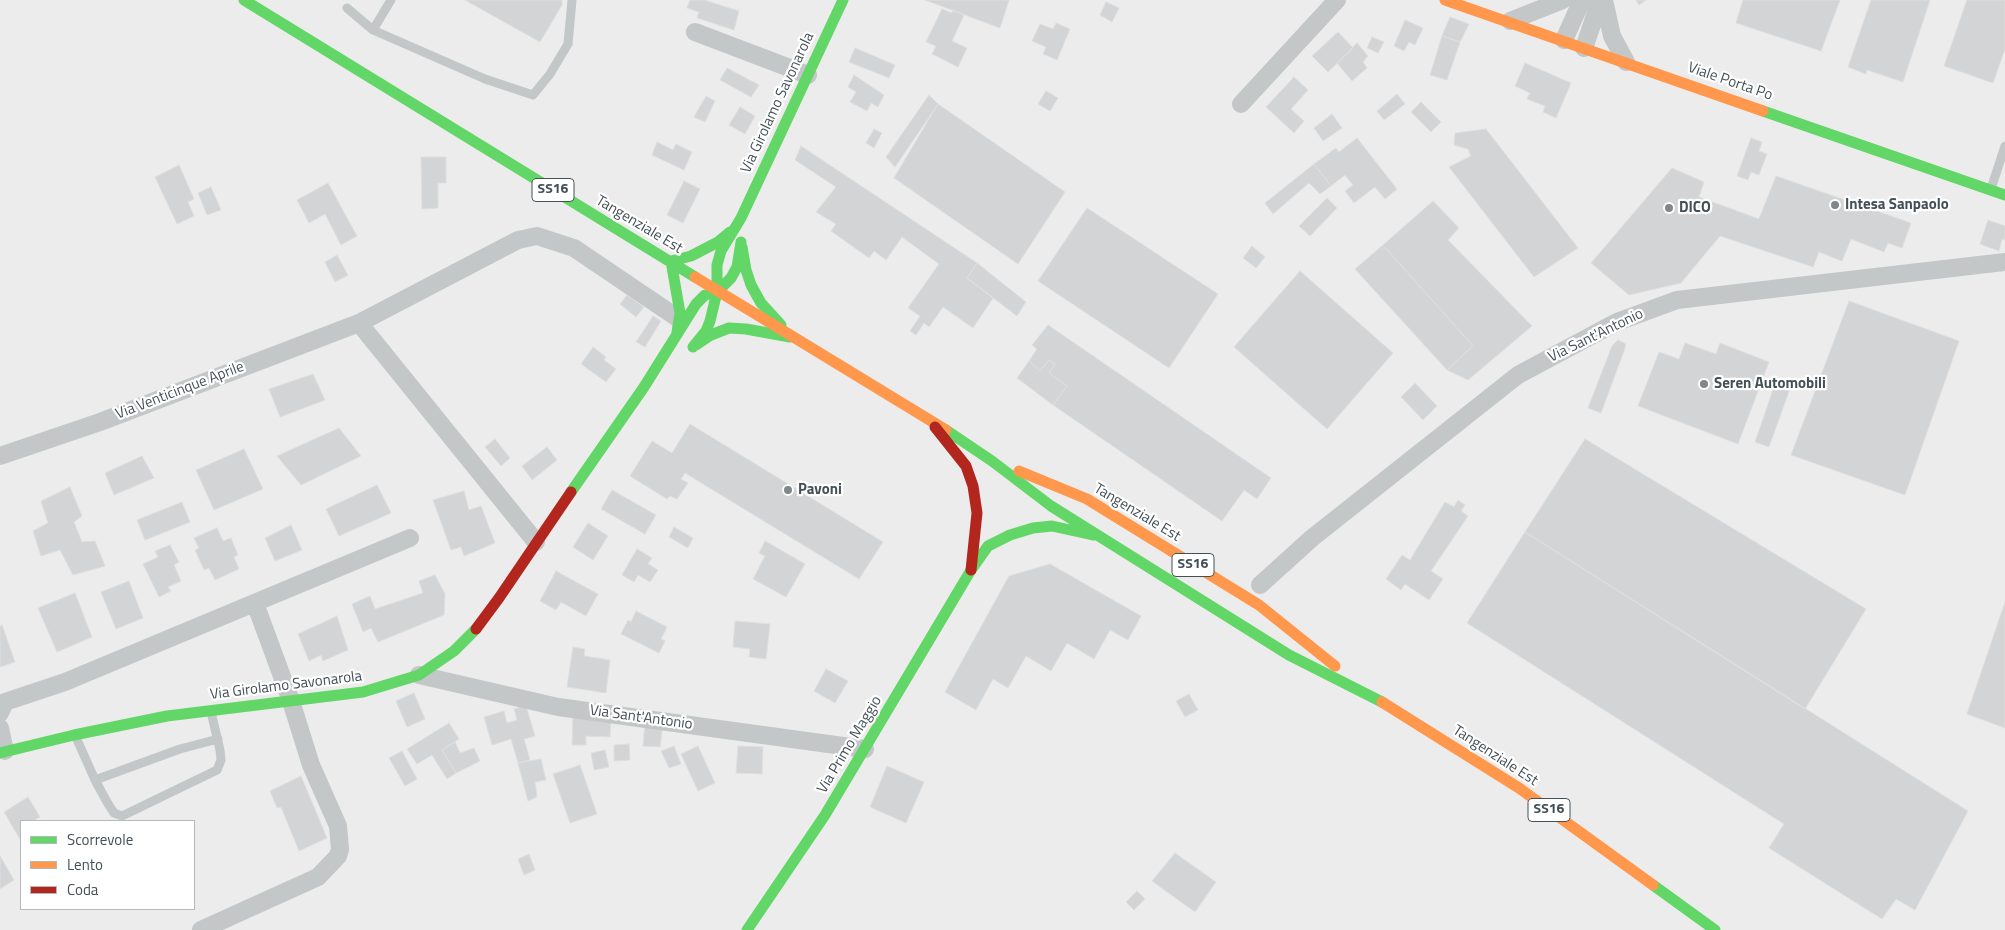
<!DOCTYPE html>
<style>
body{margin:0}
#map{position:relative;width:2005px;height:930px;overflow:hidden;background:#edecec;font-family:"Titillium Web",sans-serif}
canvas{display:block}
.legend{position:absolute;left:20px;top:820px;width:175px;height:90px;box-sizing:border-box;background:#fff;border:1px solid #b4b9bc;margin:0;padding:6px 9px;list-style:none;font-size:15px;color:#445057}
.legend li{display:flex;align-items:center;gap:10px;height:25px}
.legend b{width:25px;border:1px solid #b4b9bc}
</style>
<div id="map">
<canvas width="2005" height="930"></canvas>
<ul class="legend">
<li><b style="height:6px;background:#63d668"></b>Scorrevole</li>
<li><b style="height:6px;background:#ff974d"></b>Lento</li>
<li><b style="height:6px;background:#b3261e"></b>Coda</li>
</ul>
</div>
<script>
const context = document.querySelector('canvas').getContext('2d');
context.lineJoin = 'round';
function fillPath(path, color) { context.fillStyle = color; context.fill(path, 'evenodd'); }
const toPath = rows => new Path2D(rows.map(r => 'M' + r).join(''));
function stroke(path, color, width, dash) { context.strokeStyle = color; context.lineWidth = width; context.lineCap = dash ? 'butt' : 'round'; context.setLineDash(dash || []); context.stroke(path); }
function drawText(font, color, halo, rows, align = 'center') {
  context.font = font + ' "Titillium Web",sans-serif'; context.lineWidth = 4.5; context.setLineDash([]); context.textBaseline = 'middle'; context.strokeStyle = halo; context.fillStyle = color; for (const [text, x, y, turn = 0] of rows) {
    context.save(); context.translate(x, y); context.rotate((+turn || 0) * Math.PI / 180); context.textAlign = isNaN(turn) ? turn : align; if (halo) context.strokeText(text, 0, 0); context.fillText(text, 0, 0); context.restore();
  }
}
const building = toPath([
 [465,0,562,0,562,5,540,42,465,0],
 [690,0,704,0,739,11,734,30,697,18,699,12,687,8,690,0],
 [925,0,1009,0,1000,28,925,0],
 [1636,0,1646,0,1639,5,1636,0],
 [1743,0,1840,0,1821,51,1736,23,1743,0],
 [1871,0,1930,0,1903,82,1867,70,1866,74,1848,67,1871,0],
 [1967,0,2005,0,2005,49,1993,83,1944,66,1967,0],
 [1106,2,1119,8,1112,22,1100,15,1106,2],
 [942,9,952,13,953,10,964,15,952,41,967,48,958,67,932,54,936,46,926,42,942,9],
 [1450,17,1469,24,1460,42,1442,36,1450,17],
 [1405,20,1423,28,1415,45,1409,42,1404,51,1394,46,1405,20],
 [1056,23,1070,29,1057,60,1043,54,1046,47,1032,41,1040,24,1053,29,1056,23],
 [1338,32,1353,48,1328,72,1312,56,1338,32],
 [1442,36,1460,42,1447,80,1430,75,1442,36],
 [1372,37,1384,42,1378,53,1367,48,1372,37],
 [1357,43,1368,56,1363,62,1367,68,1352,81,1337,63,1357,43],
 [855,48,895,65,889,78,849,62,855,48],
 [1525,63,1571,83,1556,118,1543,112,1545,106,1527,99,1530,93,1515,86,1525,63],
 [727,68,759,85,751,97,720,80,727,68],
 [854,75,884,95,878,107,871,103,867,111,850,102,856,92,848,87,854,75],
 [1294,77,1308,90,1291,109,1304,121,1294,133,1266,107,1294,77],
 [1046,91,1058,98,1050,111,1038,104,1046,91],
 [1397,94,1405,104,1384,120,1377,111,1397,94],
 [929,95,938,104,895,167,886,157,929,95],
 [706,96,715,101,705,122,694,117,706,96],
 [1421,102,1441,122,1431,132,1411,112,1421,102],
 [938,104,1065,192,1018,264,894,178,938,104],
 [740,107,755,116,745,134,729,125,740,107],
 [1332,114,1342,128,1323,141,1314,128,1332,114],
 [874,129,882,133,874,148,866,143,874,129],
 [1486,129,1578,248,1534,277,1449,167,1471,156,1468,149,1454,145,1455,133,1486,129],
 [1357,138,1397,189,1385,199,1375,187,1354,203,1345,191,1353,185,1345,175,1331,186,1314,164,1336,148,1339,152,1357,138],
 [1751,138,1762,142,1759,151,1767,154,1759,175,1751,172,1748,180,1737,176,1751,138],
 [657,142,673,150,676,144,692,152,684,170,652,155,657,142],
 [801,146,977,263,967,278,993,298,973,328,943,307,929,327,924,323,916,335,910,331,920,316,908,308,939,264,902,237,886,260,874,251,869,258,831,231,836,224,816,212,836,187,795,160,801,146],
 [421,157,446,157,446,183,438,183,438,208,422,209,421,157],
 [1314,164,1331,186,1320,194,1309,183,1273,214,1265,203,1314,164],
 [179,165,194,199,188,202,194,216,177,224,155,177,179,165],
 [1672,168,1704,182,1699,197,1759,219,1776,176,1911,223,1902,248,1888,243,1884,252,1851,239,1842,261,1819,252,1813,267,1720,236,1681,283,1629,295,1591,263,1672,168],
 [684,181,700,189,683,223,667,215,684,181],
 [328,183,357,236,341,245,325,214,309,223,297,200,328,183],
 [211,187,221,210,207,215,198,193,211,187],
 [1327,198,1337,208,1310,236,1299,226,1327,198],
 [1433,201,1459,228,1448,240,1532,326,1468,380,1447,370,1473,346,1383,245,1433,201],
 [1087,208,1218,294,1169,368,1038,281,1087,208],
 [1988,220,2005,226,2005,240,2002,239,1999,251,1980,244,1988,220],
 [1383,245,1473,346,1447,370,1355,269,1383,245],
 [1252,246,1265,257,1256,268,1243,258,1252,246],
 [337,255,348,275,335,282,325,262,337,255],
 [977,263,1026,302,1017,316,967,278,977,263],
 [1300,271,1393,353,1327,429,1234,347,1300,271],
 [627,295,644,307,636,317,620,304,627,295],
 [1849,301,1959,341,1905,495,1791,455,1849,301],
 [653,316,661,321,645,347,636,342,653,316],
 [1048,325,1271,478,1257,499,1244,490,1222,521,1053,405,1067,386,1049,373,1055,364,1049,360,1040,371,1029,361,1037,349,1032,345,1048,325],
 [1618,340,1626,344,1624,351,1601,413,1588,408,1612,346,1618,340],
 [1685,343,1716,354,1720,343,1769,362,1738,444,1638,406,1659,352,1679,359,1685,343],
 [593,347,606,357,604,360,616,369,606,382,581,364,593,347],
 [1049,360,1055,364,1049,373,1067,386,1053,405,1017,378,1029,361,1040,371,1049,360],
 [313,374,325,400,280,417,269,389,313,374],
 [1777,378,1792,383,1769,447,1755,442,1777,378],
 [1415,383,1437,406,1423,420,1401,397,1415,383],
 [690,424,883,542,859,579,685,473,681,479,688,483,677,499,670,496,667,499,630,476,652,441,672,453,690,424],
 [339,428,361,456,301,485,277,456,339,428],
 [495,439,510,458,501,466,485,447,495,439],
 [1585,439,1866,609,1805,709,1525,532,1585,439],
 [547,447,557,460,532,480,522,466,547,447],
 [244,449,263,489,214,510,196,470,244,449],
 [142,456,154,478,114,495,105,473,142,456],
 [377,485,391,513,339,536,326,509,377,485],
 [70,487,82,516,74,522,82,542,95,541,105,566,73,575,60,550,41,556,33,531,48,523,41,501,70,487],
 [612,490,656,515,645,534,601,509,612,490],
 [464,491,469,510,481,506,495,543,464,556,461,547,451,550,433,500,464,491],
 [1458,500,1465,505,1461,511,1468,516,1431,571,1443,579,1429,600,1405,584,1401,590,1386,579,1402,555,1410,560,1445,502,1454,507,1458,500],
 [182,502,190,522,145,540,137,520,182,502],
 [588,523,608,536,593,560,573,547,588,523],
 [291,525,302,550,275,561,265,538,291,525],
 [674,527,693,538,688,548,669,537,674,527],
 [217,528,223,541,231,538,238,555,234,557,239,569,215,580,209,568,204,570,195,550,199,548,194,538,217,528],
 [1525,532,1968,811,1915,910,1896,899,1882,919,1769,848,1784,824,1467,623,1525,532],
 [765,541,805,564,786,597,753,579,765,556,759,553,765,541],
 [170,545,179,562,174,565,181,581,168,587,171,591,159,597,143,564,158,557,155,551,170,545],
 [637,549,652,558,648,564,658,570,650,582,638,575,634,582,622,575,637,549],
 [1050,564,1141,616,1128,640,1110,630,1094,659,1067,643,1051,671,1026,656,1008,688,993,679,976,710,945,692,1009,576,1050,564],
 [556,571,598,594,586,616,561,602,556,610,540,601,556,571],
 [435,575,445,594,444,615,378,642,371,628,363,632,352,604,370,596,375,609,423,593,419,581,435,575],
 [129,581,143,618,116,629,101,592,129,581],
 [75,593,92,637,57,652,38,608,75,593],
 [2005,602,2005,728,1967,714,2005,602],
 [636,611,667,627,661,639,665,641,659,653,621,634,628,620,631,622,636,611],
 [337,616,348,650,323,661,321,655,309,661,298,634,337,616],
 [735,621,770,624,766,659,749,657,750,649,733,647,735,621],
 [2,625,15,662,0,667,0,626,2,625],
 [573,647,585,649,584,656,610,660,606,693,567,687,573,647],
 [826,669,848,681,835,703,814,691,826,669],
 [414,693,425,719,407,727,396,701,414,693],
 [1189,694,1198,710,1185,717,1176,701,1189,694],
 [526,706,535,736,524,739,530,760,518,763,511,739,492,745,484,717,504,711,507,723,517,720,514,709,526,706],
 [573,716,611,717,610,737,586,736,586,745,572,745,573,716],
 [645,722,663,724,660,747,643,746,645,722],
 [449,723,459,739,442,750,456,773,447,779,432,755,417,764,407,749,449,723],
 [455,742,460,753,474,748,480,761,456,773,442,750,455,742],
 [629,744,630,760,614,761,614,745,629,744],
 [674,746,681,764,669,768,661,751,674,746],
 [698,746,715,783,698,791,681,754,698,746],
 [738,746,763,747,762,774,736,773,738,746],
 [605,750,609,767,594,770,591,753,605,750],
 [402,751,417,779,405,786,389,758,402,751],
 [541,759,546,780,535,782,537,797,528,801,518,763,541,759],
 [580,765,597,814,570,823,553,774,580,765],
 [887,766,924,782,906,823,870,807,887,766],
 [301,776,327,838,299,851,281,807,277,808,270,791,301,776],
 [28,797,40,817,33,821,21,821,21,841,4,812,28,797],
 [1175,853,1216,882,1195,912,1152,881,1175,853],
 [529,854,535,870,524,875,518,859,529,854],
 [0,856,14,880,0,889,0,856],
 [1137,891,1145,899,1134,910,1126,902,1137,891]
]);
fillPath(building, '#d3d4d5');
stroke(building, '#dededf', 1);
stroke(toPath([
 [347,8,373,30,485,79,533,95,550,74,568,44,572,0],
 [373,30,391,0],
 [1991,189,2005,146],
 [75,735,95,780,107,802,114,813,122,816,217,770,221,760,220,750,211,712],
 [95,780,180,749,218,739]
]), '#c3c7c8', 9);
stroke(toPath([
 [1604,0,1612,36,1626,62],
 [1510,21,1563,0],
 [695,32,808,75],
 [1564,40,1582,0],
 [1584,48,1598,7,1598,0],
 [1241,104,1337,0],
 [359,323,536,542],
 [0,456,100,422,359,323,518,240,537,236,574,248,679,319],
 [1260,585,1312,538,1518,375,1617,322,1677,300,2005,262],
 [419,675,558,707,865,749],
 [0,713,5,702,65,682,410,538],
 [0,728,5,751],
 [201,930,318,877,338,856,340,849,338,826,311,765,291,701,255,603]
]), '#c3c7c8', 18);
stroke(toPath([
 [244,0,695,277],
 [1763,111,2005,195],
 [742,247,746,270,751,285,761,303,781,325],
 [677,332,680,313,671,261,691,256,718,242,730,232],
 [696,345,711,335,729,328,746,329,790,337],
 [693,347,706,331,710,321,717,292,717,265,721,251,741,218,843,0],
 [946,430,992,461,1051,506,1289,655,1382,702],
 [571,492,644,387,696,304,705,295,717,292,731,278,737,267,741,242],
 [0,753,74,735,167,716,363,692,419,675,454,651,476,629],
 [1653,885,1715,930],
 [747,930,825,815,971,570,988,546,1010,535,1033,528,1052,526,1093,535]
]), '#63d668', 11);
stroke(toPath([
 [1445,0,1763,111],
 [695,277,946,430],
 [1019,471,1087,499,1259,605,1335,666],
 [1382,702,1519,788,1653,885]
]), '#ff974d', 11);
stroke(toPath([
 [935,427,966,466,973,486,977,513,971,570],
 [476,629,499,598,571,492]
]), '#b3261e', 11);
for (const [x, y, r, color] of [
 [1835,205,5,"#7f878b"],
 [1669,208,5,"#7f878b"],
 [1704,384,5,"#7f878b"],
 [788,490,5,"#7f878b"]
]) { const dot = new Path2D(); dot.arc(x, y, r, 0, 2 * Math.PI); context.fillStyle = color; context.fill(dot); stroke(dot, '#fff', 2); }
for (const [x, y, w] of [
 [553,190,42],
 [1193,565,42],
 [1549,810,42]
]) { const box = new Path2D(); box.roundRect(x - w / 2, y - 11.5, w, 23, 4); context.fillStyle = '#fff'; context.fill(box); stroke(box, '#445057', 1); }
drawText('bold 14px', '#445057', null, [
 ["SS16",553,190],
 ["SS16",1193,565],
 ["SS16",1549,810]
]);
drawText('15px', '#445057', '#fff', [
 ["Viale Porta Po",1730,82,19],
 ["Via Girolamo Savonarola",778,103,-65],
 ["Tangenziale Est",639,225,31],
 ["Via Sant'Antonio",1596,336,-26],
 ["Via Venticinque Aprile",180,391,-21],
 ["Tangenziale Est",1137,513,31],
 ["Via Girolamo Savonarola",286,686,-7],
 ["Via Sant'Antonio",641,718,8],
 ["Via Primo Maggio",850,745,-59],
 ["Tangenziale Est",1495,756,33]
]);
drawText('bold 15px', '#445057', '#fff', [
 ["Intesa Sanpaolo",1845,205],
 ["DICO",1679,208],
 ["Seren Automobili",1714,384],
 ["Pavoni",798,490]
], 'left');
</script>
